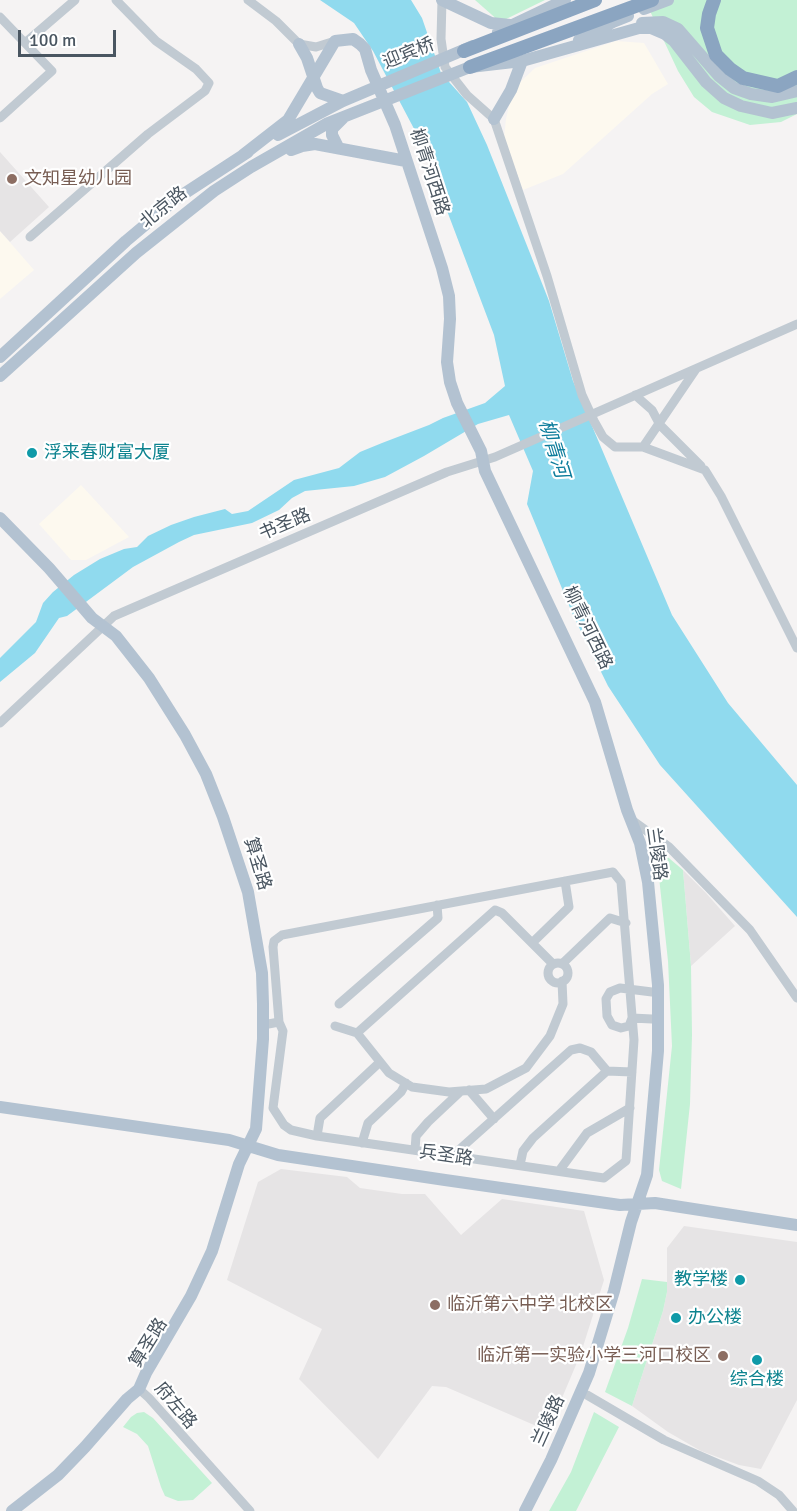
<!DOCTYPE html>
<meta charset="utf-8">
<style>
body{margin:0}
#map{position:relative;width:797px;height:1511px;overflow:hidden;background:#f5f3f3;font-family:Signika,sans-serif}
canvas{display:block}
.scale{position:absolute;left:18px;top:30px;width:98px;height:27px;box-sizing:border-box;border:3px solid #4a5661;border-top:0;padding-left:8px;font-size:18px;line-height:21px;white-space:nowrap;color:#4a5661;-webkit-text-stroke:4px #fff;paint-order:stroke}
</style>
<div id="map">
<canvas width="797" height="1511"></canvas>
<div class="scale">100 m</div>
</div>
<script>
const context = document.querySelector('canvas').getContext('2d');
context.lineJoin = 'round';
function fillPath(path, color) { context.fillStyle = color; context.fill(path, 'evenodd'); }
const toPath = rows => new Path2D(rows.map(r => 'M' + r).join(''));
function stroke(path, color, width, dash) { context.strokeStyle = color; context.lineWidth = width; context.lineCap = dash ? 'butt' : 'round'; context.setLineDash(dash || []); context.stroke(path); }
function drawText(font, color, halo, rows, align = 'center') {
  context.font = font + ' Signika,"Noto Sans SC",sans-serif'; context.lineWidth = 4.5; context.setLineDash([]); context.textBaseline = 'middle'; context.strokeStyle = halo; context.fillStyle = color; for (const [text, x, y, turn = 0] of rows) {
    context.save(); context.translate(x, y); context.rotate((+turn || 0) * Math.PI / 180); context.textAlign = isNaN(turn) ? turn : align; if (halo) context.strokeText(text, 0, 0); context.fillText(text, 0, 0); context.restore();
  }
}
fillPath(toPath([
 [616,41,644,43,668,84,652,94,563,174,523,190,504,138,506,119,513,89,535,68],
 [0,231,34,270,0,299],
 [81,485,129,537,86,560,71,560,39,524]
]), '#fdf9ef');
fillPath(toPath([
 [0,152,49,207,10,242,0,231],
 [683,870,706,893,735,926,691,966],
 [281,1169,347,1177,360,1188,402,1194,425,1194,461,1235,502,1199,584,1211,604,1280,581,1353,548,1431,446,1387,432,1386,378,1459,299,1379,322,1329,227,1280,258,1182],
 [684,1226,797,1242,797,1400,761,1469,739,1465,701,1451,668,1432,632,1406,663,1311,667,1292,667,1248]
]), '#e6e4e5');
fillPath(toPath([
 [475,0,545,0,500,22],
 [674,0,797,0,797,114,781,122,750,125,712,112,694,97,678,71,650,11],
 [650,842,683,870,691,966,692,1035,690,1104,681,1189,662,1181,659,1170,672,1046,668,961,659,877],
 [642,1279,667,1282,667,1292,663,1311,632,1406,605,1392,628,1328],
 [144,1412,153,1418,212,1483,193,1500,178,1501,165,1496,161,1487,148,1446,137,1434,123,1427,131,1417,137,1413],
 [594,1412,619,1427,576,1511,549,1511,571,1472]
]), '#c3f1d5');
fillPath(toPath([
 [320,0,411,0,422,18,441,73,467,102,487,145,549,301,573,381,672,615,728,703,797,785,797,917,660,765,608,686,573,615,527,504,533,471,509,415,478,424,424,456,385,477,354,486,305,491,292,498,279,510,252,523,194,535,179,542,133,567,67,616,59,618,35,653,0,682,0,658,36,622,43,603,53,592,74,575,100,559,124,549,137,547,148,536,171,525,194,517,225,509,232,514,248,511,294,480,339,468,360,452,382,443,429,425,443,418,485,403,505,386,494,335,421,142,373,51,354,23]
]), '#90daee');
stroke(toPath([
 [248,0,276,21,299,44,316,47,335,41],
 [442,0,441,39,445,67,467,95,494,119,547,276,582,395,594,421,603,437,615,447,643,447,705,470,721,496,797,648],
 [0,17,25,43],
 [0,118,52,71,25,43,75,0],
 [30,237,148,134,205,91,209,83,196,69,156,41,116,0],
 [635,395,652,410,660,425,701,466],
 [643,447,696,369],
 [0,723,114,616,447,472,495,457,797,324],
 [633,821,669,847,750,930,797,998],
 [532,943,569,907,565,881],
 '548 973a10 10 0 1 1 20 0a10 10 0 1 1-20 0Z',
 [562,964,610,918,626,923],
 [652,992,620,988,610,992,606,999,607,1016,612,1025,621,1028,629,1026,632,1018,652,1019],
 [339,1004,438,918,437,905],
 [263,1025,279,1022,273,947,274,941,282,935,613,872,621,882,634,1040,626,1161,604,1178,317,1136,291,1130,284,1125,273,1108,283,1031,279,1022],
 [335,1026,357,1033,389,1073,412,1087,449,1092,486,1089,526,1068,550,1036,563,1004,562,981],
 [357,1033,495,910,502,913,553,964],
 [469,1090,494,1119],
 [317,1136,320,1118,380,1062],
 [362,1143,368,1123,401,1092,406,1083],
 [415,1150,416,1136,428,1122,461,1091],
 [452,1156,571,1050,580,1048,591,1052,607,1071,632,1072],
 [520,1165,523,1151,533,1138,607,1071],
 [559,1171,587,1133,630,1108],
 [139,1389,149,1398,250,1511],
 [587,1395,664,1440,758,1481,779,1495,793,1511]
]), '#c1cad2', 9);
stroke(toPath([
 [442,0,491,23,510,25],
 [644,9,668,0],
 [642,23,663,22,678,29,719,76,734,88,751,94,772,97,797,91],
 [498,32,565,0],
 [579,40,613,22,628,16],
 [299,44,307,58,317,88,320,93,343,101],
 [494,119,511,90,522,61],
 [278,135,343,101,473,46],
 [338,147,332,135,332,129,343,118],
 [291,150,302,146,315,144,406,161],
 [243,155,288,120,335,41,353,39,360,44,365,49,371,70,395,125,442,268,449,296,450,319,447,362,450,382,457,403,481,451,485,471,595,702,627,810,640,843,648,882,658,985,658,1051,647,1175,631,1222,614,1291,589,1373,551,1460,525,1511],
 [0,357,126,241,176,199,248,152],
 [0,376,136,253,214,191,251,167,328,123,470,67,522,61,639,28,651,28,665,34,674,41,706,82,724,98,741,106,772,113,797,108],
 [0,518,49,568,92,618,116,636,149,678,185,735,206,774,223,817,248,892,262,973,263,1004,263,1039,256,1129,239,1164,212,1251,191,1296,146,1373,139,1389,127,1399,85,1447,58,1475,12,1511],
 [0,1107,229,1140,278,1155,445,1180,620,1205,655,1203,797,1225]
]), '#b3c2d1', 12);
stroke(toPath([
 [714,0,709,14,707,28,716,55,730,69,743,78,778,86,797,77],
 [464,51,595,0],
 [470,67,652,0]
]), '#8ba5c1', 14);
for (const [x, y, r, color] of [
 [12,179,6,"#8d6e63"],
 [32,453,6,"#0f9aa8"],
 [740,1280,6,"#0f9aa8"],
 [435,1305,6,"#8d6e63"],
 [676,1318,6,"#0f9aa8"],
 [723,1356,6,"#8d6e63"],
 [757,1360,6,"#0f9aa8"]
]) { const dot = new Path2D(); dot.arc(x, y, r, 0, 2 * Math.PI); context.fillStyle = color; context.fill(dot); stroke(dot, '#fff', 2); }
drawText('18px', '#4a5661', '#fff', [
 ["迎宾桥",409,54,-22],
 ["柳青河西路",429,172,72],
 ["北京路",164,208,-39],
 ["书圣路",285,525,-23],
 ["柳青河西路",587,628,64],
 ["兰陵路",656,854,82],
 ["算圣路",257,864,73],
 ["兵圣路",446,1156,8],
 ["算圣路",149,1343,-58],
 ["府左路",175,1406,50],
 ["兰陵路",549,1421,-66]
]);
drawText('18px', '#785e54', '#fff', [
 ["文知星幼儿园",24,179],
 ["临沂第六中学 北校区",447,1305],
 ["临沂第一实验小学三河口校区",711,1356,"right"]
], 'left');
drawText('18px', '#0d838f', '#fff', [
 ["浮来春财富大厦",44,453],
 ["教学楼",728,1280,"right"],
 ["办公楼",688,1318],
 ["综合楼",757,1380,"center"]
], 'left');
drawText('italic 20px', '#0c7c9b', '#fff', [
 ["柳青河",553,449,73]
]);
</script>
